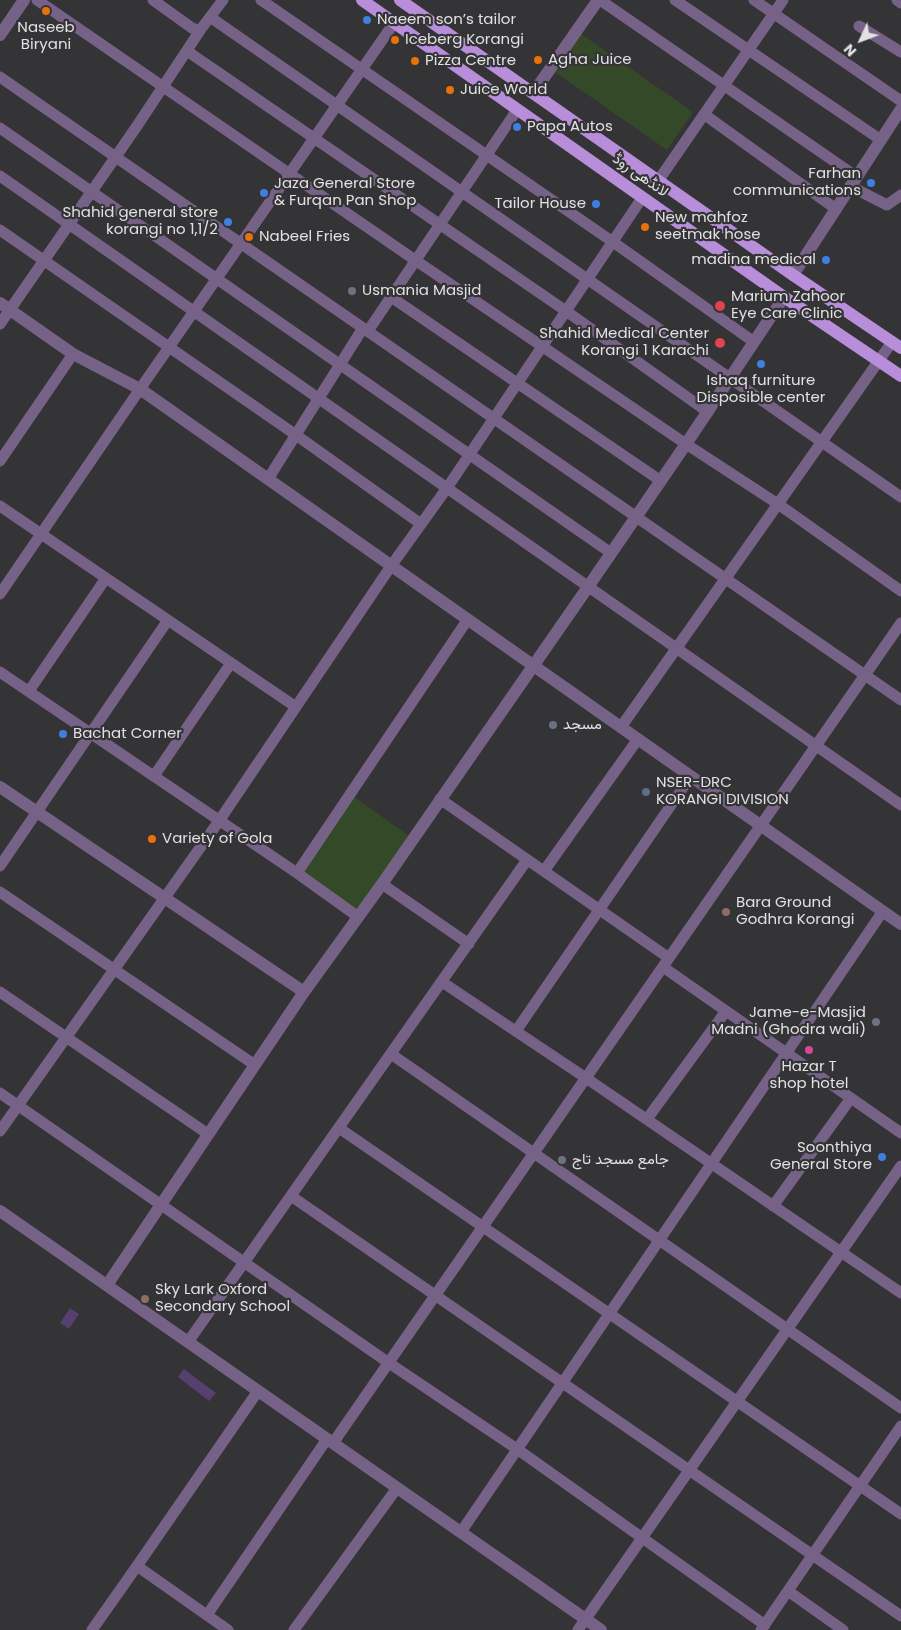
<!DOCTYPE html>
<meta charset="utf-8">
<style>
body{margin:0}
#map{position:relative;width:901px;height:1630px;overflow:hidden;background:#343336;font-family:Poppins,sans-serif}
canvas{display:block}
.north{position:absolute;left:836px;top:15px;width:50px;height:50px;-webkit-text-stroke:4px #343336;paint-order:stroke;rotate:227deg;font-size:14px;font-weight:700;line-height:20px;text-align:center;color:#e1e0e3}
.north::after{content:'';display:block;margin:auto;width:18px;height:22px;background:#e1e0e3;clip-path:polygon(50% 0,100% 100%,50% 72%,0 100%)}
</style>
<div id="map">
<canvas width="901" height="1630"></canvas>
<div class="north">N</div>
</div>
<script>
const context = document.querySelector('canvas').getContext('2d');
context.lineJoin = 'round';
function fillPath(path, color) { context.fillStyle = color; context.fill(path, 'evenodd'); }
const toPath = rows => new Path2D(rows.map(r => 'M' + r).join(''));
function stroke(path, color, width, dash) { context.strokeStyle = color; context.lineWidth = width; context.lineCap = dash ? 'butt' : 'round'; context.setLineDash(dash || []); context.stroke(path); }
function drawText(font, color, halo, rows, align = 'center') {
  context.font = font + ' Poppins,Vazirmatn,sans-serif'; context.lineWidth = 4.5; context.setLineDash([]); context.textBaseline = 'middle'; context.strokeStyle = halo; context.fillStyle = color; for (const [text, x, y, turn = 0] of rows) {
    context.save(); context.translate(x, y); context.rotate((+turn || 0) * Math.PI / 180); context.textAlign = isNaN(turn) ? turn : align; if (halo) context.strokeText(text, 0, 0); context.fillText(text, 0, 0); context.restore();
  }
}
fillPath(toPath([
 [581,34,693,112,667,150,555,72],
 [351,794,413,839,357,916,297,873]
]), '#344927');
fillPath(toPath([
 [70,1308,79,1314,69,1329,60,1323],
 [184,1369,216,1393,209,1401,178,1377]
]), '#56406e');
stroke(toPath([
 [37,0,415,260,686,444,778,504,901,591],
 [153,0,192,28,198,30,201,29,223,0],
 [261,0,613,242,754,342],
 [600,0,857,177],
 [675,0,881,140],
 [754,0,901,101],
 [897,0,901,3],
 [210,17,901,497],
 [859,26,901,52],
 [187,51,566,311,708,412],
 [0,77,901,700],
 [705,115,836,209],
 [0,128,611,553],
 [0,176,901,805],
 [658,181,783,0],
 [850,186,887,205,901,195],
 [0,230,296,435,421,524],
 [391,297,661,481],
 [0,324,137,126,201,29],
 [368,331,517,110],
 [0,461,73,354],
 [268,479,363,328],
 [0,506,296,707],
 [0,594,140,389,394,23],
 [0,672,297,873,357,916],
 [29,691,106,578],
 [621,727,892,342],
 [154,776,231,663],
 [440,799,669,958],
 [0,866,168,620],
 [544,871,638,739],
 [297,873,468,619],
 [382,884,469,944],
 [0,892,255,1065],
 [663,967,901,1133],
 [442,982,586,1078,901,1293],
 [0,992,208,1134],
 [516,1031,691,776],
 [391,1054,901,1408],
 [0,1093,389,1363,517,1449,765,1625],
 [647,1119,726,1011],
 [339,1128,901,1514],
 [0,1131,219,821,391,566,447,488,642,198],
 [291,1196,901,1616],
 [773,1206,851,1098],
 [188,1342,527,860],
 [333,1443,901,623],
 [461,1532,883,911],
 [137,1566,258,1391],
 [788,1591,843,1630],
 [207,1615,327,1439],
 [92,1630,137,1566,228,1630],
 [294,1630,397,1488],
 [578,1630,901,1166],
 [761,1630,901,1426]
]), '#776287', 11);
stroke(toPath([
 [0,35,24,0],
 [534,92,598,0],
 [793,275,901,109],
 [0,303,73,354,140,389,901,924],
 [0,787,304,992],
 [0,1211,601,1630],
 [107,1285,304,992,382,884,588,587,686,444,784,297]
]), '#776287', 12);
stroke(toPath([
 [362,0,784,297,901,376],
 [400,0,793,275,901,348]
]), '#b88dda', 12);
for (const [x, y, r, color] of [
 [46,11,5,"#e8710a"],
 [367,20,5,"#3f7fe0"],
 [395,40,5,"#e8710a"],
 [538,60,5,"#e8710a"],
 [415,61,5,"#e8710a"],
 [450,90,5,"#e8710a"],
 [517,127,5,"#3f7fe0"],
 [871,183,5,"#3f7fe0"],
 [264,193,5,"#3f7fe0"],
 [596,204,5,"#3f7fe0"],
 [228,222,5,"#3f7fe0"],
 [645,227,5,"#e8710a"],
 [249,237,5,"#e8710a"],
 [826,260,5,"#3f7fe0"],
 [352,291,5,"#6b7280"],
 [720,306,6,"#e0444e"],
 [720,343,6,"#e0444e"],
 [761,364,5,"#3f7fe0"],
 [553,725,5,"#6b7280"],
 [63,734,5,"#3f7fe0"],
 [646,792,5,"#5c6f8a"],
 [152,839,5,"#e8710a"],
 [726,912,5,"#8d6e63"],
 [876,1022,5,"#6b7280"],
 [809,1050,5,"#d1479c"],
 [882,1157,5,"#3f7fe0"],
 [562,1160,5,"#6b7280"],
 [145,1299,5,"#8d6e63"]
]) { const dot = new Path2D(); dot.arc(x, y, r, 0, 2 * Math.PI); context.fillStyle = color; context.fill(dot); stroke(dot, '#343336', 2); }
drawText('15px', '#e1e0e3', '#343336', [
 ["Naeem son’s tailor",377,20],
 ["Naseeb",46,28,"center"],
 ["Biryani",46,45,"center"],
 ["Iceberg Korangi",405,40],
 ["Agha Juice",548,60],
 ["Pizza Centre",425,61],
 ["Juice World",460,90],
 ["Papa Autos",527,127],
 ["Farhan",861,174,"right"],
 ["communications",861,191,"right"],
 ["Jaza General Store",274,184],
 ["& Furqan Pan Shop",274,201],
 ["Tailor House",586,204,"right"],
 ["Shahid general store",218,213,"right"],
 ["korangi no 1,1/2",218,230,"right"],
 ["New mahfoz",655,218],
 ["seetmak hose",655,235],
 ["Nabeel Fries",259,237],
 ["madina medical",816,260,"right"],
 ["Usmania Masjid",362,291],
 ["Marium Zahoor",731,297],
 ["Eye Care Clinic",731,314],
 ["Shahid Medical Center",709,334,"right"],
 ["Korangi 1 Karachi",709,351,"right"],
 ["Ishaq furniture",761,381,"center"],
 ["Disposible center",761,398,"center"],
 ["مسجد",563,725],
 ["Bachat Corner",73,734],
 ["NSER-DRC",656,783],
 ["KORANGI DIVISION",656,800],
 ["Variety of Gola",162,839],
 ["Bara Ground",736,903],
 ["Godhra Korangi",736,920],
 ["Jame-e-Masjid",866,1013,"right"],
 ["Madni (Ghodra wali)",866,1030,"right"],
 ["Hazar T",809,1067,"center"],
 ["shop hotel",809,1084,"center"],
 ["Soonthiya",872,1148,"right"],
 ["General Store",872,1165,"right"],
 ["جامع مسجد تاج",572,1160],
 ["Sky Lark Oxford",155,1290],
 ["Secondary School",155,1307]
], 'left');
drawText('15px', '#e1e0e3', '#343336', [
 ["لانڈھی روڈ",640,176,35]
]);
</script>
